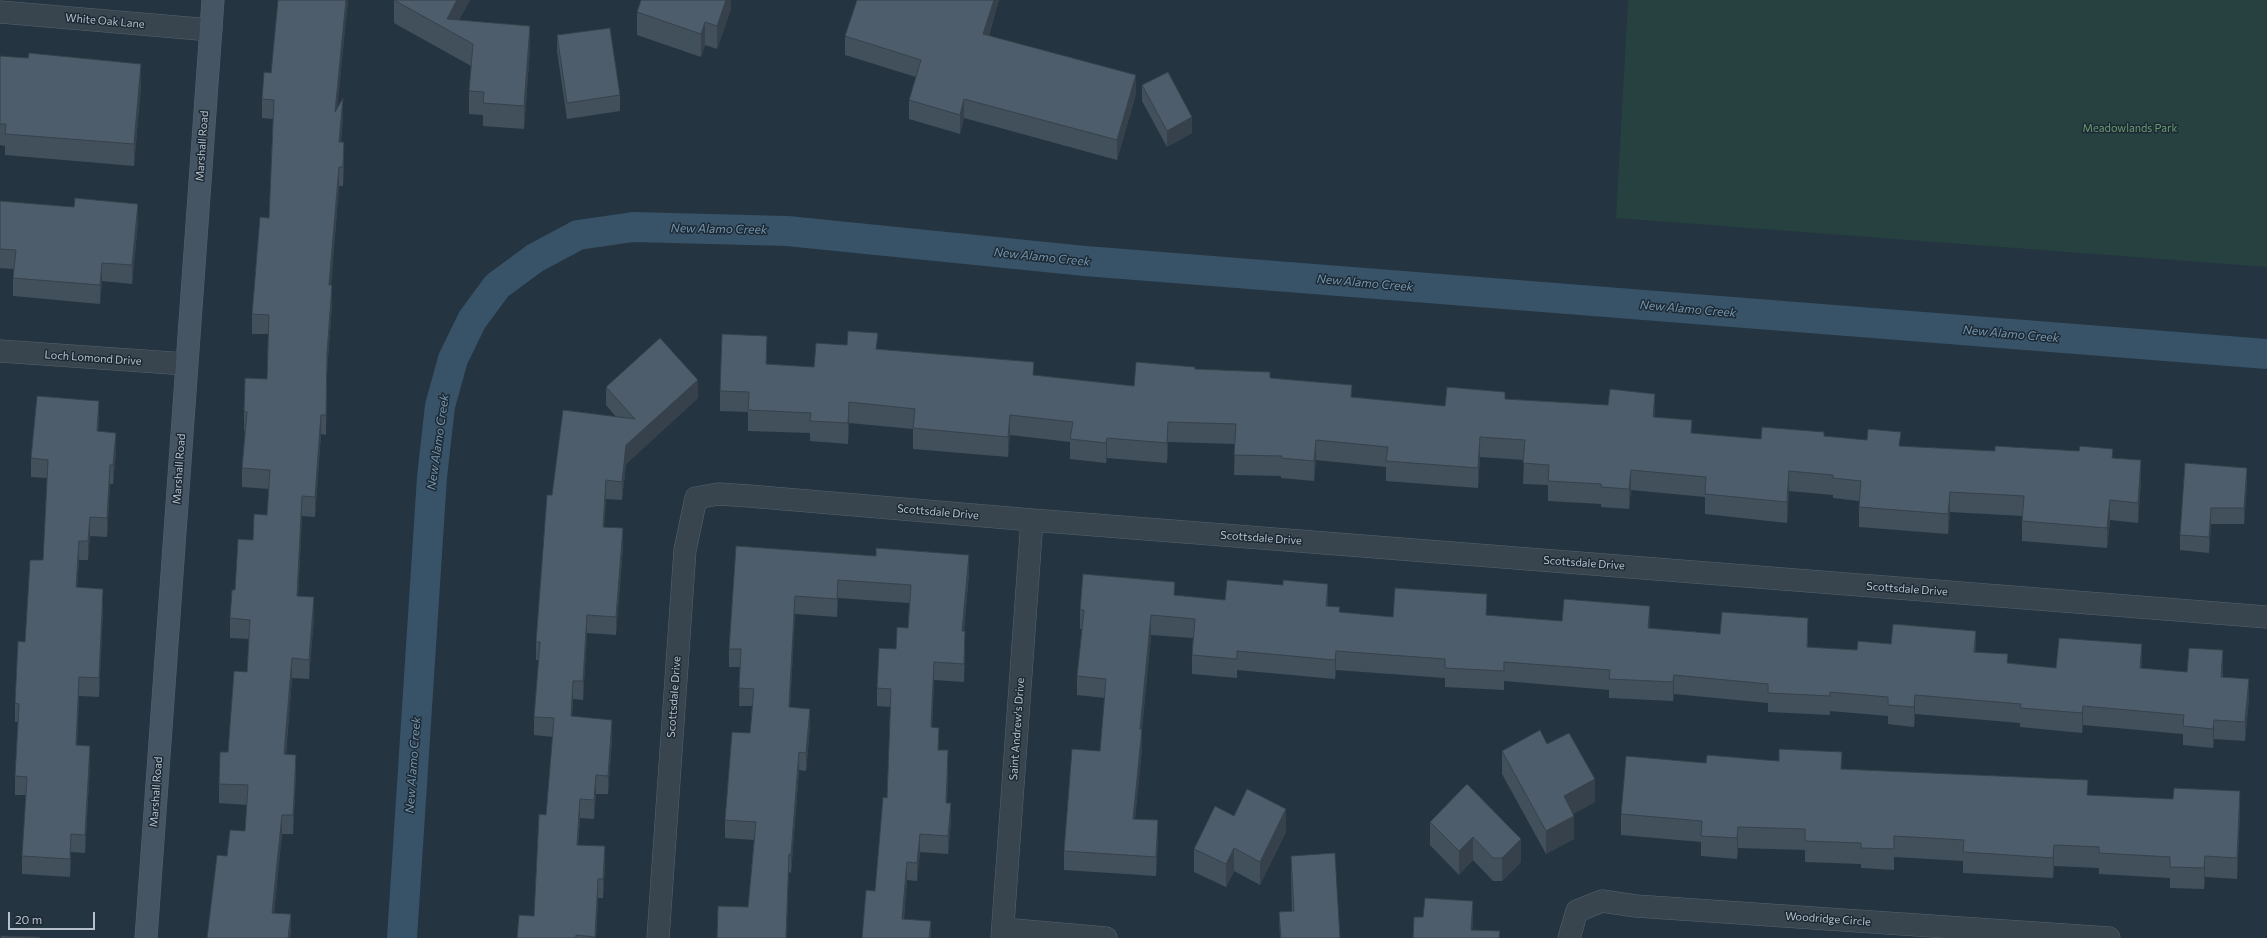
<!DOCTYPE html>
<style>
body{margin:0}
#map{position:relative;width:2267px;height:938px;overflow:hidden;background:#243440;font-family:Commissioner,sans-serif}
canvas{display:block}
.scale{position:absolute;left:8px;top:912px;width:87px;height:18px;box-sizing:border-box;border:2px solid #b5c0ca;border-top:0;padding-left:5px;font-size:12px;line-height:14px;white-space:nowrap;color:#b5c0ca;-webkit-text-stroke:3px #1d2a35;paint-order:stroke}
</style>
<div id="map">
<canvas width="2267" height="938"></canvas>
<div class="scale">20 m</div>
</div>
<script>
const context = document.querySelector('canvas').getContext('2d');
context.lineJoin = 'round';
function fillPath(path, color) { context.fillStyle = color; context.fill(path, 'evenodd'); }
const toPath = rows => new Path2D(rows.map(r => 'M' + r).join(''));
function stroke(path, color, width, dash) { context.strokeStyle = color; context.lineWidth = width; context.lineCap = dash ? 'butt' : 'round'; context.setLineDash(dash || []); context.stroke(path); }
function drawText(font, color, halo, rows, align = 'center') {
  context.font = font + ' Commissioner,sans-serif'; context.lineWidth = 3; context.setLineDash([]); context.textBaseline = 'middle'; context.strokeStyle = halo; context.fillStyle = color; for (const [text, x, y, turn = 0] of rows) {
    context.save(); context.translate(x, y); context.rotate((+turn || 0) * Math.PI / 180); context.textAlign = isNaN(turn) ? turn : align; if (halo) context.strokeText(text, 0, 0); context.fillText(text, 0, 0); context.restore();
  }
}
fillPath(toPath([
 [1628,0,2267,0,2267,267,1616,218]
]), '#264140');
stroke(toPath([
 [402,938,432,477,440,406,453,359,472,320,497,286,535,258,578,235,633,227,787,231,1085,261,2267,354]
]), '#385267', 30);
const street = toPath([
 [0,12,211,30],
 [0,351,186,364],
 [1003,929,1106,938],
 [658,938,685,550,696,498,718,494,749,496,1032,520,2267,617],
 [1002,938,1032,520],
 [1569,938,1577,911,1602,901,1636,906,2109,938]
]);
const secondary = toPath([
 [146,938,213,0]
]);
stroke(street, '#56636d', 23);
stroke(secondary, '#56636d', 23);
stroke(street, '#38454f', 22);
stroke(secondary, '#465563', 22);
fillPath(toPath([
 [348,0,337,108,343,117,341,142,344,161,343,186,339,186,331,285,332,305,327,372,326,435,321,434,315,517,302,516,298,596,314,616,309,679,292,678,286,755,296,774,293,834,282,834,274,913,291,933,227,856,245,831,247,805,219,803,219,784,228,752,247,672,249,639,230,638,230,618,235,590,253,540,267,515,269,489,242,487,242,468,245,431,244,431,244,411,267,379,268,334,252,334,252,314,269,218,273,119,262,118,262,99,271,73],
 [394,0,470,0,459,20,530,49,524,129,483,126,483,115,469,114,469,91,471,66,394,23],
 [731,0,731,9,717,49,705,45,701,57,637,35,637,12],
 [857,0,999,0,989,35,1136,94,1117,160,964,118,960,134,909,119,909,100,916,77,845,55,845,36],
 [557,35,620,95,620,111,567,119,557,51],
 [0,56,141,85,134,166,5,155,5,146,0,145],
 [1142,85,1192,133,1167,147,1142,101],
 [0,201,138,222,132,284,102,281,100,304,13,296,13,278,14,269,0,268],
 [878,349,1034,375,1134,386,1195,369,1270,378,1352,398,1445,406,1505,399,1655,414,1655,418,1692,433,1761,439,1824,436,1901,446,2113,458,2141,480,2138,523,2110,520,2107,548,2022,541,2022,516,1950,512,1948,534,1859,527,1859,501,1833,498,1833,495,1789,491,1787,523,1705,514,1705,497,1631,490,1629,509,1601,507,1601,504,1548,501,1548,485,1523,484,1524,460,1480,457,1478,488,1386,481,1386,467,1316,460,1314,481,1281,478,1281,476,1234,475,1235,444,1168,442,1167,463,1107,458,1106,463,1070,459,1070,442,1010,435,1008,457,913,449,913,429,849,423,848,444,810,441,810,433,748,431,748,412,720,411,720,391,767,356,766,364,814,367],
 [606,387,698,398,626,464,622,500,606,499,604,527,623,547,616,635,587,633,583,700,573,699,572,716,612,739,608,794,596,794,594,819,580,818,578,845,605,865,603,898,598,898,596,938,517,938,534,916,546,815,553,737,534,735,534,717,539,660,536,660,536,642,552,495,616,417,606,405],
 [99,420,98,431,116,451,113,484,110,484,107,537,90,536,88,560,79,560,77,587,103,608,99,697,79,696,77,745,90,764,85,853,71,852,70,877,22,874,22,856,26,795,15,795,15,776,18,722,15,722,15,703,25,642,43,560,47,478,31,477,31,458],
 [2185,463,2247,484,2244,524,2211,524,2209,553,2180,550,2180,535],
 [736,546,969,573,964,631,965,649,964,682,934,680,932,727,939,750,948,768,947,803,951,822,948,854,920,852,917,881,907,880,904,919,931,938,862,938,875,891,887,798,891,707,877,706,877,688,896,649,908,628,909,603,838,598,837,617,795,614,790,707,810,727,806,771,799,770,791,873,789,872,748,907,754,840,725,838,725,820,750,733,752,706,739,706,740,667,729,667,729,649],
 [1175,595,1225,600,1328,603,1328,606,1340,612,1393,617,1487,615,1649,628,1720,634,1808,637,1808,647,1857,650,1975,652,2008,663,2056,668,2142,663,2141,668,2187,672,2223,669,2223,677,2249,698,2245,741,2214,739,2213,748,2183,745,2183,734,2083,725,2082,733,2020,727,2020,723,1915,714,1914,727,1888,724,1888,716,1830,711,1830,715,1768,712,1768,703,1674,694,1673,701,1609,698,1609,690,1504,681,1504,690,1445,687,1445,678,1336,670,1335,679,1237,670,1237,678,1192,674,1192,655,1193,638,1151,635,1142,729,1142,748,1135,819,1158,839,1156,876,1064,870,1064,851,1100,751,1105,698,1077,695,1077,676,1082,629,1080,629,1080,610],
 [1547,744,1595,802,1573,814,1574,839,1546,854,1502,774,1502,751],
 [1706,763,1842,769,2088,795,2240,812,2237,879,2205,877,2204,889,2170,888,2170,878,2099,874,2099,868,2054,866,2053,878,1963,873,1963,861,1894,857,1894,870,1861,868,1861,864,1805,862,1805,850,1738,848,1737,859,1701,856,1701,842,1621,835,1621,814],
 [1467,784,1521,862,1502,881,1493,881,1473,860,1459,875,1430,845,1430,822],
 [1234,816,1286,832,1260,885,1234,871,1226,887,1194,872,1194,849],
 [1291,856,1340,938,1280,938,1279,912,1292,911,1291,879]
]), '#42505c');
fillPath(toPath([
 [346,0,348,0,335,131,335,112],
 [457,0,470,0,452,32,447,19],
 [726,0,731,0,731,9,717,49,717,26],
 [994,0,999,0,983,53,983,34],
 [705,22,705,45,701,57,701,34],
 [530,26,530,49,524,129,524,106],
 [141,64,141,85,134,166,134,144],
 [1136,75,1136,94,1117,160,1117,140],
 [343,98,343,117,339,161,339,142],
 [964,99,964,118,960,134,960,115],
 [1192,117,1192,133,1167,147,1167,131],
 [344,142,344,161,343,186,343,167],
 [339,167,339,186,329,304,329,285],
 [138,204,138,222,132,284,132,265],
 [102,263,102,281,100,304,100,285],
 [332,285,332,305,327,372,326,435,327,353],
 [767,336,767,356,766,384,766,364],
 [698,380,698,398,626,464,622,500,622,482,626,445],
 [1655,394,1655,414,1653,438,1653,417],
 [99,401,99,420,97,450,97,431],
 [849,402,849,423,848,444,848,423],
 [321,415,321,434,315,517,315,497],
 [1010,415,1010,435,1008,457,1008,437],
 [1168,422,1168,442,1167,463,1167,443],
 [116,433,116,451,113,484,113,465],
 [1480,437,1480,457,1478,488,1478,468],
 [1107,438,1107,458,1106,463,1106,443],
 [1316,440,1316,460,1314,481,1314,461],
 [2141,460,2141,480,2138,523,2138,503],
 [110,465,110,484,107,537,107,518],
 [2247,468,2247,484,2244,524,2244,508],
 [1631,470,1631,490,1629,509,1629,489],
 [1789,471,1789,491,1787,523,1787,502],
 [606,480,606,499,603,546,603,527],
 [1950,492,1950,512,1948,534,1948,514],
 [302,496,302,516,297,615,297,596],
 [2110,500,2110,520,2107,548,2107,528],
 [2211,508,2211,524,2209,553,2209,537],
 [90,517,90,536,88,560,88,541],
 [623,528,623,547,616,635,616,617],
 [79,541,79,560,76,606,76,587],
 [969,555,969,573,962,649,962,631],
 [838,580,838,598,837,617,837,599],
 [1328,584,1328,603,1326,625,1326,606],
 [103,589,103,608,99,697,99,678],
 [1487,594,1487,613,1486,634,1486,615],
 [795,596,795,614,789,725,789,707],
 [314,597,314,616,309,679,309,660],
 [1650,606,1650,625,1648,647,1648,628],
 [587,615,587,633,583,700,583,681],
 [1151,615,1151,635,1141,737,1142,729,1142,748,1133,838,1133,819,1140,729],
 [1808,618,1808,637,1807,666,1807,647],
 [965,631,965,649,964,682,964,664],
 [1976,631,1976,650,1974,671,1974,652],
 [2142,644,2142,663,2140,687,2140,668],
 [2223,650,2223,669,2221,696,2221,677],
 [1336,651,1336,670,1335,679,1335,660],
 [292,658,292,678,284,774,284,754],
 [934,662,934,680,931,745,931,727],
 [1674,675,1674,694,1673,701,1673,682],
 [79,677,79,696,76,764,76,745],
 [2249,679,2249,698,2245,741,2245,722],
 [573,681,573,699,571,735,571,716],
 [1915,695,1915,714,1914,727,1914,707],
 [2083,706,2083,725,2082,733,2082,713],
 [810,709,810,727,806,771,806,753],
 [612,720,612,739,608,794,608,776],
 [2214,720,2214,739,2213,748,2213,729],
 [939,728,939,746,938,768,938,750],
 [90,746,90,764,85,853,85,835],
 [948,750,948,768,946,821,946,803],
 [799,752,799,770,791,873,791,855],
 [296,755,296,774,293,834,293,815],
 [596,775,596,794,594,819,594,800],
 [1595,779,1595,802,1564,819,1564,796],
 [2240,791,2240,812,2237,879,2237,858],
 [580,799,580,818,577,863,577,845],
 [951,803,951,822,948,854,948,836],
 [1286,809,1286,832,1260,885,1260,862],
 [282,815,282,834,272,932,272,913],
 [1574,816,1574,839,1546,854,1546,831],
 [1158,820,1158,839,1156,876,1156,857],
 [1738,827,1738,848,1737,859,1737,838],
 [71,834,71,852,70,877,70,859],
 [920,834,920,852,917,881,917,863],
 [1473,837,1473,860,1459,875,1459,851],
 [1521,839,1521,862,1502,881,1502,858],
 [2054,845,2054,866,2053,878,2053,858],
 [605,846,605,865,603,898,603,879],
 [1234,848,1234,871,1226,887,1226,864],
 [789,854,789,872,787,938,786,938],
 [2205,856,2205,877,2204,889,2204,868],
 [907,862,907,880,902,937,902,919],
 [598,879,598,898,596,938,595,938],
 [1473,901,1473,924,1472,938,1471,930],
 [291,914,291,933,290,938,288,938],
 [931,921,931,938,929,938]
]), '#36414b');
const building = toPath([
 [278,0,346,0,335,112,343,98,339,142,344,142,343,167,339,167,329,285,332,285,327,353,326,415,321,415,315,497,302,496,297,596,314,597,309,660,292,658,284,754,296,755,293,815,282,815,272,913,291,914,288,938,207,938,217,855,227,856,230,830,245,831,248,785,219,784,220,752,228,752,234,671,247,672,250,620,230,618,232,590,235,590,238,539,253,540,254,514,267,515,270,470,242,468,247,412,244,411,245,378,267,379,269,315,252,314,260,217,269,218,274,100,262,99,264,72,271,73,278,0],
 [394,0,457,0,447,19,530,26,524,106,483,103,484,92,469,91,473,44,394,0],
 [641,0,726,0,717,26,705,22,701,34,637,12,641,0],
 [857,0,994,0,983,34,1136,75,1117,140,964,99,960,115,909,100,921,60,845,36,857,0],
 [610,28,620,95,567,103,557,35,610,28],
 [29,53,141,64,134,144,5,134,6,124,0,124,0,56,28,58,29,53],
 [1168,72,1192,117,1167,131,1142,85,1168,72],
 [75,198,138,204,132,265,102,263,100,285,13,278,16,250,0,249,0,201,74,207,75,198],
 [848,331,878,333,876,349,1034,362,1033,375,1134,386,1136,362,1195,367,1195,369,1270,372,1270,378,1352,385,1351,397,1445,406,1447,387,1505,392,1505,399,1608,405,1610,389,1655,394,1653,417,1692,420,1691,433,1761,439,1762,427,1824,432,1824,436,1867,440,1868,429,1901,432,1899,446,1995,451,1995,446,2079,451,2080,446,2113,449,2112,458,2141,460,2138,503,2110,500,2107,528,2022,521,2024,496,1950,492,1948,514,1859,507,1861,481,1833,478,1833,475,1789,471,1787,502,1705,494,1706,477,1631,470,1629,489,1601,487,1601,484,1548,481,1549,465,1523,463,1525,440,1480,437,1478,468,1386,461,1388,447,1316,440,1314,461,1281,458,1282,456,1234,455,1236,424,1168,422,1167,443,1107,438,1106,443,1070,439,1073,422,1010,415,1008,437,913,428,915,409,849,402,848,423,810,421,811,413,748,410,749,392,720,391,722,334,767,336,766,364,814,367,816,343,847,345,848,331],
 [660,338,698,380,626,445,622,482,606,480,603,527,623,528,616,617,587,615,583,681,573,681,571,716,612,720,608,776,596,775,594,800,580,799,577,845,605,846,603,879,598,879,595,937,576,935,576,938,517,938,519,915,534,916,539,814,546,815,554,718,534,717,540,642,536,642,547,495,552,495,563,410,635,419,606,387,660,338],
 [37,396,99,401,97,431,116,433,113,465,110,465,107,518,90,517,88,541,79,541,76,587,103,589,99,678,79,677,76,745,90,746,85,835,71,834,70,859,22,856,27,777,15,776,19,704,15,703,18,641,25,642,30,560,43,560,48,460,31,458,37,396],
 [2185,463,2247,468,2244,508,2211,508,2209,537,2180,535,2185,463],
 [736,546,876,556,876,548,969,555,962,631,965,631,964,664,934,662,931,727,939,728,938,750,948,750,946,803,951,803,948,836,920,834,917,863,907,862,902,919,931,921,929,938,862,938,866,890,875,891,883,797,887,798,891,689,877,688,879,648,896,649,897,627,908,628,911,585,838,580,837,599,795,596,789,707,810,709,806,753,799,752,791,855,789,854,786,938,717,938,718,906,748,907,756,822,725,820,732,732,750,733,754,689,739,688,741,649,729,649,736,546],
 [1083,574,1175,582,1174,595,1225,600,1227,580,1283,585,1283,580,1328,584,1326,606,1340,607,1339,612,1393,617,1395,588,1487,594,1486,615,1562,621,1564,599,1650,606,1648,628,1720,634,1722,612,1808,618,1807,647,1857,650,1858,641,1891,644,1893,624,1976,631,1974,652,2008,654,2007,663,2056,668,2059,638,2142,644,2140,668,2187,672,2189,648,2223,650,2221,677,2249,679,2245,722,2214,720,2213,729,2183,726,2184,715,2083,706,2082,713,2020,708,2021,704,1915,695,1914,707,1888,705,1888,697,1830,692,1830,696,1768,693,1768,684,1674,675,1673,682,1609,679,1610,670,1504,662,1504,671,1445,668,1445,659,1336,651,1335,660,1237,651,1237,659,1192,655,1195,619,1151,615,1140,729,1142,729,1133,819,1158,820,1156,857,1064,851,1072,749,1100,751,1106,679,1077,676,1084,610,1080,610,1083,574],
 [1540,730,1547,744,1569,733,1595,779,1564,796,1574,816,1546,831,1502,751,1540,730],
 [1779,749,1842,752,1841,769,2088,780,2087,795,2173,799,2174,788,2240,791,2237,858,2205,856,2204,868,2170,867,2170,857,2099,853,2099,847,2054,845,2053,858,1963,852,1964,840,1894,836,1894,849,1861,848,1861,843,1805,841,1805,829,1738,827,1737,838,1701,836,1702,821,1621,814,1626,756,1706,763,1707,755,1779,761,1779,749],
 [1467,784,1521,839,1502,858,1493,858,1473,837,1459,851,1430,822,1467,784],
 [1247,789,1286,809,1260,862,1234,848,1226,864,1194,849,1215,806,1234,816,1247,789],
 [1335,853,1340,938,1281,938,1279,912,1294,911,1291,856,1335,853],
 [1425,898,1473,901,1471,930,1500,931,1499,938,1413,938,1414,917,1423,917,1425,898],
 [1,936,40,937,40,938,1,938,1,936]
]);
fillPath(building, '#4d5d6b');
stroke(building, '#36414b', 1);
drawText('11px', '#b5c0ca', '#1d2a35', [
 ["White Oak Lane",105,21,5],
 ["Marshall Road",202,146,-86],
 ["Loch Lomond Drive",93,358,4],
 ["Marshall Road",179,469,-86],
 ["Scottsdale Drive",938,512,5],
 ["Scottsdale Drive",1261,538,4],
 ["Scottsdale Drive",1584,563,4],
 ["Scottsdale Drive",1907,589,4],
 ["Scottsdale Drive",674,697,-86],
 ["Saint Andrew's Drive",1017,729,-86],
 ["Marshall Road",156,792,-86],
 ["Woodridge Circle",1828,919,4]
]);
drawText('11px', '#6b9c6f', '#1d2a35', [
 ["Meadowlands Park",2130,128]
]);
drawText('italic 12px', '#7496ae', '#1d2a35', [
 ["New Alamo Creek",719,229,1],
 ["New Alamo Creek",1042,257,6],
 ["New Alamo Creek",1365,283,5],
 ["New Alamo Creek",1688,309,5],
 ["New Alamo Creek",2011,334,5],
 ["New Alamo Creek",438,442,-82],
 ["New Alamo Creek",413,765,-86]
]);
</script>
